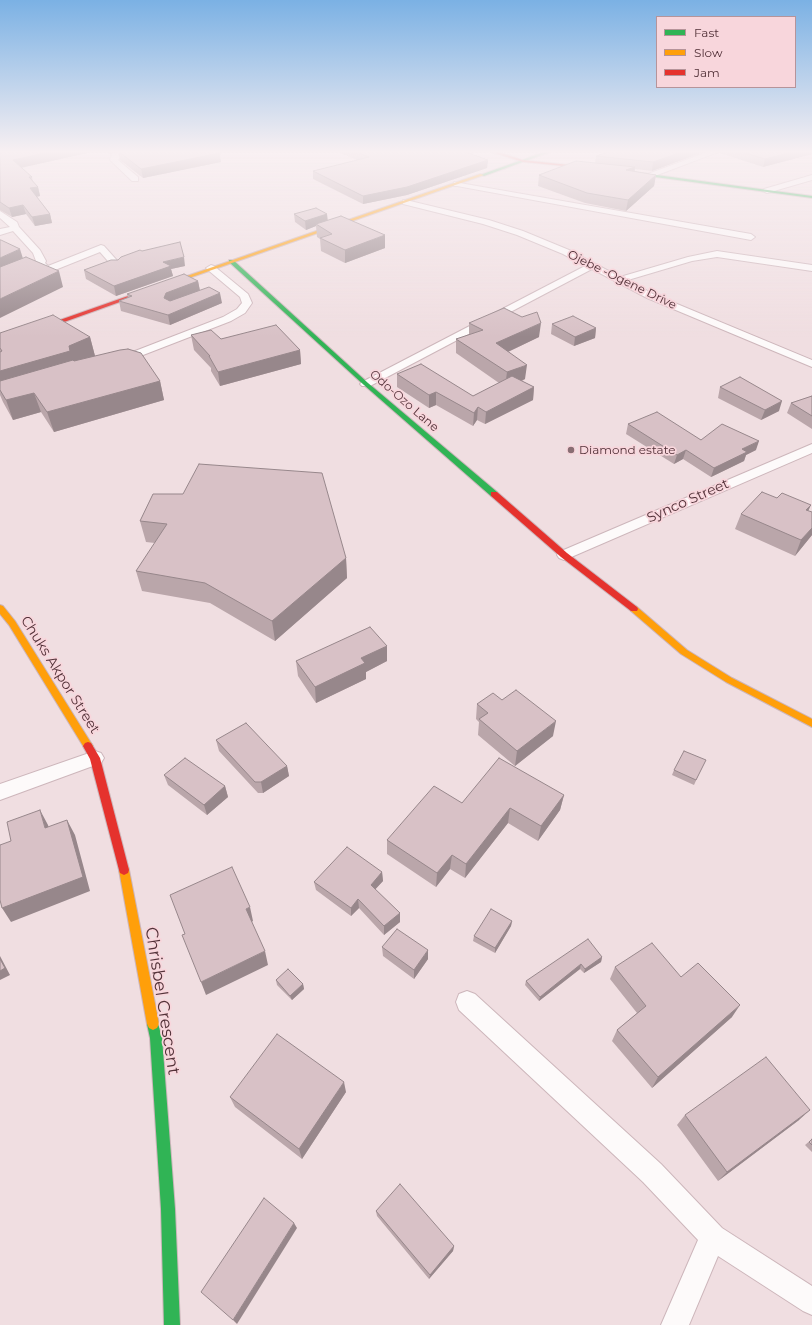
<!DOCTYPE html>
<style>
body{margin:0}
#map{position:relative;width:812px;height:1325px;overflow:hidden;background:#f0dee1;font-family:Montserrat,sans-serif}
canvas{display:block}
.legend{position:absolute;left:656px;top:16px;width:140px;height:72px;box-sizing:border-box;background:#f8d6dc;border:1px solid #b6949a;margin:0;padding:5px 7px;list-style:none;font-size:12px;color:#523138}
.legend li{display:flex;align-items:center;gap:8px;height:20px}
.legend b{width:20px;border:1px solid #b6949a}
</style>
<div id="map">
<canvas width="812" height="1325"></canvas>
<ul class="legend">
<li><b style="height:5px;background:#30b455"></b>Fast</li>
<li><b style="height:5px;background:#ff9f0a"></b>Slow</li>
<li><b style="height:5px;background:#e5322d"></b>Jam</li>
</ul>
</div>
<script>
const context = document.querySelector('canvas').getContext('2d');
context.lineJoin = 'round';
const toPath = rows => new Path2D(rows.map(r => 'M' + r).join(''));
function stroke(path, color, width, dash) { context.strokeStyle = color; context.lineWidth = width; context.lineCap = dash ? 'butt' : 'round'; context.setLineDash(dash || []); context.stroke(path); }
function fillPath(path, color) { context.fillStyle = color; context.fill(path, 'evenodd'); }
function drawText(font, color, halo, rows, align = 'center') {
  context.font = font + ' Montserrat,sans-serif'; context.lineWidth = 3.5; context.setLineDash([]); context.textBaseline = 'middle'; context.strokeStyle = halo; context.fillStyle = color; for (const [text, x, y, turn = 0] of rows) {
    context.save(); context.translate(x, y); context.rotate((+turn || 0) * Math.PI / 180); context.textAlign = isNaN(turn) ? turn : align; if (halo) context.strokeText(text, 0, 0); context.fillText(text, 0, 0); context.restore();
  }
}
const street = toPath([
 [120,151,131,151,121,156,118,160,138,177,138,181,132,181,110,160,112,154,120,151],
 [710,151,721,151,652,177,646,177,645,175,710,151],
 [812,175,812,180,767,193,763,191,764,189,812,175],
 [454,182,751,234,755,237,751,240,457,186,454,186,454,182],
 [403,200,406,200,489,220,523,231,569,250,620,277,688,257,717,251,812,265,812,271,717,257,692,261,628,280,653,294,812,360,812,367,647,298,592,269,370,386,362,386,360,384,362,382,585,266,563,254,517,235,483,224,403,204,403,200],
 [0,211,17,222,19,227,40,250,46,261,45,263,48,266,101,245,104,246,122,266,120,268,114,268,100,252,50,272,44,272,39,268,0,285,0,278,36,261,33,253,13,231,0,235,0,229,10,227,0,218,0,211],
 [211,265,214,266,248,294,252,303,245,313,231,321,125,362,117,362,116,360,117,358,223,317,237,309,242,303,240,297,208,270,206,268,211,265],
 [812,444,812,453,569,558,564,560,559,558,557,555,559,552,812,444],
 [95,751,101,753,104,758,101,763,0,800,0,784,95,751],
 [467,991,475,994,661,1164,722,1228,812,1286,812,1315,803,1311,718,1256,689,1325,661,1325,698,1240,643,1182,459,1010,456,1002,459,994,467,991]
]);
const fast = toPath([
 [547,151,553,151,484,176,480,175,547,151],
 [627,171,812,196,812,198,625,173,627,171],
 [229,260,233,260,368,383,497,492,497,496,491,496,364,385,229,262,229,260],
 [153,1018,157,1020,162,1038,175,1209,180,1325,164,1325,161,1209,150,1038,147,1024,149,1020,153,1018]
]);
const slow = toPath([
 [480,174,484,175,169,285,164,284,480,174],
 [0,605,3,606,15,621,91,743,93,746,91,749,88,750,85,749,9,625,0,614,0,605],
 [634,606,637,607,687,650,732,678,812,719,812,727,726,682,681,654,631,611,630,609,631,607,634,606],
 [124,865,128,867,129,870,159,1024,157,1028,153,1030,149,1028,147,1024,119,870,120,867,124,865]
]);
const jam = toPath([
 [488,151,495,151,523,160,597,168,595,169,523,162,488,151],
 [165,283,170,284,0,345,0,341,165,283],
 [491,492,497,492,567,553,637,607,638,609,637,611,631,611,561,557,491,496,491,492],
 [88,742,91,743,100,758,129,870,128,873,124,875,120,873,119,870,90,759,83,746,85,743,88,742]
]);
stroke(street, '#cdb6bb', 2);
stroke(fast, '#cdb6bb', 2);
stroke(slow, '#cdb6bb', 2);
stroke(jam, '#cdb6bb', 2);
fillPath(street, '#fdfafa');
fillPath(fast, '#30b455');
fillPath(slow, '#ff9f0a');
fillPath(jam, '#e5322d');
fillPath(toPath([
 [0,151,96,151,21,168,32,177,33,182,38,187,40,196,37,197,50,214,52,223,35,226,26,214,12,217,0,210],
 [106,151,117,151,110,154],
 [118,151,221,162,143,178,120,160],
 [335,151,470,151,466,152,488,160,487,168,407,195,363,204,313,179,313,171,357,160],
 [597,151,706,151,652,171,635,169,635,172,656,175,654,186,626,211,585,203,538,186,539,175,595,163,596,156,605,153],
 [721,151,812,151,812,154,763,167,720,153],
 [294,214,327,214,327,220,385,248,345,263,321,251,320,239,317,237,316,226,306,230,295,222],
 [185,266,171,269,173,276,116,296,86,279,84,270],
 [198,281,200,291,222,303,170,325,121,311,119,301,128,298,127,294],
 [469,323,539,337,508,352,525,379,522,381,534,387,533,400,485,424,477,420,473,426,436,405,429,408,397,387,397,374,473,396,499,383,456,353,456,339,469,335],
 [552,324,596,328,595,338,574,346,551,334],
 [0,333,90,337,95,356,160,381,164,400,54,432,41,412,13,420,3,402,0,395],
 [191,335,221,339,300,350,301,364,220,386,211,371,211,368,194,350],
 [720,387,779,411,761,420,718,398],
 [812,396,812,429,787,413,791,403],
 [628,424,701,440,756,450,746,455,744,461,711,477,683,459,674,464,626,434],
 [153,494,346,558,347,578,275,641,210,603,142,591,136,571,155,543,146,542,140,521],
 [808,511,812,535,795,556,735,529,741,514],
 [387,646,387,661,366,672,366,679,316,703,298,676,296,661],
 [502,700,553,736,515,766,478,735,479,722,476,719,477,704],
 [216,740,287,766,289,776,263,793,258,793,219,751],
 [703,765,694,785,672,775,674,770],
 [164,775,225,786,228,797,207,815,168,785],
 [564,795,560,810,538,841,508,823,465,878,450,869,436,887,387,854,387,840,462,803],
 [382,872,383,881,375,889,400,913,400,922,384,935,359,908,351,916,316,890,314,882],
 [512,921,511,926,495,953,473,941,474,936],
 [382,947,428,959,414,979,383,956],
 [602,957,601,962,584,973,580,969,539,1001,525,985,526,981],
 [615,967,681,977,732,1017,652,1088,612,1041,617,1030,637,1013,610,979],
 [276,980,303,984,304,989,292,1000,277,985],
 [346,1092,302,1159,235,1107,230,1097],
 [685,1115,799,1120,718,1181,677,1125],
 [812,1139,812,1152,805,1145],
 [376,1211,454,1246,453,1251,429,1279,377,1216]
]), '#baa6aa');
fillPath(toPath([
 [55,151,96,151,15,169,13,160],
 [110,151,117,151,110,154],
 [685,151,706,151,652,171,653,162],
 [797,151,812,151,812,154,763,167,765,159],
 [220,153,221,162,143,178,141,169],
 [488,160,487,168,407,195,363,204,363,196],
 [635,167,633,178,626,170],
 [656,175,654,186,626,211,628,200],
 [38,187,40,196,33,197,30,188],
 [23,205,26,214,12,217,9,208],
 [50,214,52,223,35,226,32,217],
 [327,214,328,222,316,224,316,226,306,230,305,221],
 [385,235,385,248,345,263,345,250],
 [20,249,25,265,0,276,0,258],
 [184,257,185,266,171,269,173,276,116,296,114,286,163,262],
 [59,271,63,287,0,318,0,299],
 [198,281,200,291,166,307,164,298,166,293],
 [220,293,222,303,170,325,168,315],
 [541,323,539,337,495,358,496,343],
 [596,328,595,338,574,346,575,337],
 [90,337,95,356,0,390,0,371],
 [300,350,301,364,220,386,218,372],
 [527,365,525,379,505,387,507,372],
 [160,381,164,400,54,432,47,412],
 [534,387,533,400,485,424,486,412],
 [436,392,436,405,429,408,429,395],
 [34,393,41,412,13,420,6,400],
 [782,401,779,411,761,420,765,410],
 [478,407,477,420,473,426,474,413],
 [759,441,756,450,746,455,744,461,711,477,714,468,742,449],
 [686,450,683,459,674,464,677,455],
 [811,505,804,520,806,510],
 [812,528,812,535,795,556,801,540],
 [346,558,347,578,275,641,272,621],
 [387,646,387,661,366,672,366,679,316,703,315,687,361,658],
 [556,721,553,736,515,766,517,751],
 [287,766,289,776,263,793,261,782],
 [225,786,228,797,207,815,204,805],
 [564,795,560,810,538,841,541,826],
 [510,808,508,823,465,878,466,864],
 [40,810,48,825,53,843,45,828],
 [67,820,75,835,90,891,11,922,2,908],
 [452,855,450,869,436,887,437,873],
 [382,872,383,881,372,893,371,885],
 [358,899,359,908,351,916,351,908],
 [250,907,253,921,250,923,246,909],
 [400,913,400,922,384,935,384,926],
 [512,921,511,926,495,953,495,948],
 [428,950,428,959,414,979,414,970],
 [265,951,268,965,206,995,201,982],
 [0,956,10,975,0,980],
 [602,957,601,962,584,973,585,969],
 [581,964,580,969,539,1001,540,997],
 [303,984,304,989,292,1000,290,996],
 [740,1005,732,1017,652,1088,658,1077],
 [344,1082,346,1092,302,1159,299,1149],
 [810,1110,799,1120,718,1181,727,1172],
 [294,1223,297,1228,237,1324,233,1320],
 [454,1246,453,1251,429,1279,430,1275]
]), '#97878b');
const building = toPath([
 [0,151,55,151,13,160,32,177,29,177,38,187,30,188,50,214,32,217,23,205,9,208,0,202,0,151],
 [118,151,217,151,220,153,141,169,118,151],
 [355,151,463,151,488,160,407,187,363,196,313,171,369,157,355,151],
 [611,151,685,151,653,162,596,156,611,151],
 [739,151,797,151,765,159,739,151],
 [576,161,635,167,626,170,656,175,628,200,587,193,539,175,576,161],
 [316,208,327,214,305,221,294,214,316,208],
 [341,216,385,235,345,250,320,238,332,234,316,224,341,216],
 [0,240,1,240,20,249,0,258,0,240],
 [180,242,184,257,163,262,171,266,114,286,84,270,111,260,118,260,121,257,140,250,142,251,180,242],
 [26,257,59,271,0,299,0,267,26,257],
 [184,274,198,281,166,293,164,298,170,301,209,287,220,293,168,315,119,301,132,296,127,294,184,274],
 [504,308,522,317,537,312,541,323,496,343,527,365,507,372,456,339,483,330,469,323,504,308],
 [53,315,90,337,69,346,70,351,0,371,0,352,2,351,0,348,0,333,53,315],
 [573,316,596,328,575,337,552,324,573,316],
 [276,325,300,350,218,372,209,356,210,356,191,335,211,330,221,339,276,325],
 [128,349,141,353,160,381,47,412,34,393,6,400,0,390,0,381,73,360,74,361,120,350,128,349],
 [421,364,473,396,512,376,534,387,486,412,478,407,474,413,436,392,429,395,397,374,421,364],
 [740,377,782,401,765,410,720,387,740,377],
 [812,396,812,416,791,403,812,396],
 [657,412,701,440,722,424,759,441,742,449,747,452,714,468,686,450,677,455,628,424,657,412],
 [199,464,322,473,346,558,272,621,205,583,136,571,167,524,140,521,153,494,183,494,199,464],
 [762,492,777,498,782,493,811,505,806,510,812,512,812,528,801,540,741,514,762,492],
 [370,627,387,646,361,658,365,663,315,687,296,661,370,627],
 [516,690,556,721,517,751,479,719,488,713,477,704,493,693,502,700,516,690],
 [246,723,287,766,261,782,255,782,216,740,246,723],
 [684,751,706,760,696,780,674,770,684,751],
 [185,758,225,786,204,805,164,775,185,758],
 [499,758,564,795,541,826,510,808,466,864,452,855,437,873,387,840,434,786,462,803,499,758],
 [40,810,45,828,67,820,83,877,2,908,0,900,0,845,11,841,7,822,40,810],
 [347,847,382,872,371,885,400,913,384,926,358,899,351,908,314,882,347,847],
 [232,867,250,907,246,909,265,951,201,982,182,935,185,934,170,895,232,867],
 [491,909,512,921,495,948,474,936,491,909],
 [397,929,428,950,414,970,382,947,397,929],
 [588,939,602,957,585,969,581,964,540,997,526,981,588,939],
 [652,943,681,977,698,963,740,1005,658,1077,617,1030,646,1006,615,967,652,943],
 [0,959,5,968,0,971,0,959],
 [288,969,303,984,290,996,276,980,288,969],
 [277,1034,344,1082,299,1149,230,1097,277,1034],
 [766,1057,810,1110,727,1172,685,1115,766,1057],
 [812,1139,812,1145,809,1142,812,1139],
 [400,1184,454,1246,430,1275,376,1211,400,1184],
 [264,1198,294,1223,233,1320,201,1292,264,1198]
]);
fillPath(building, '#d8c1c6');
stroke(building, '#97878b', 1);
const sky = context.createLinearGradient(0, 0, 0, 337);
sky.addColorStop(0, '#7bb1e4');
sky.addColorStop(0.45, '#f8f0f2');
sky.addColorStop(1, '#f8f0f200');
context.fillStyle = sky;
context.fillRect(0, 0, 812, 337);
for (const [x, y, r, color] of [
 [571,450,4,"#896e73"]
]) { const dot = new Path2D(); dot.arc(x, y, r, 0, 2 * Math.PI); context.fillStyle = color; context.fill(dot); stroke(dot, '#f8d6dc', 1.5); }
drawText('12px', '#523138', '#f8d6dc', [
 ["Ojebe -Ogene Drive",622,280,26],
 ["Odo-Ozo Lane",404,401,41]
]);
drawText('12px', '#523138', '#f8d6dc', [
 ["Diamond estate",579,450]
], 'left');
drawText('14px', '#523138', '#f8d6dc', [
 ["Synco Street",688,501,-24],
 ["Chuks Akpor Street",60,675,58]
]);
drawText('17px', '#523138', '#f8d6dc', [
 ["Chrisbel Crescent",162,1001,81]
]);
</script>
